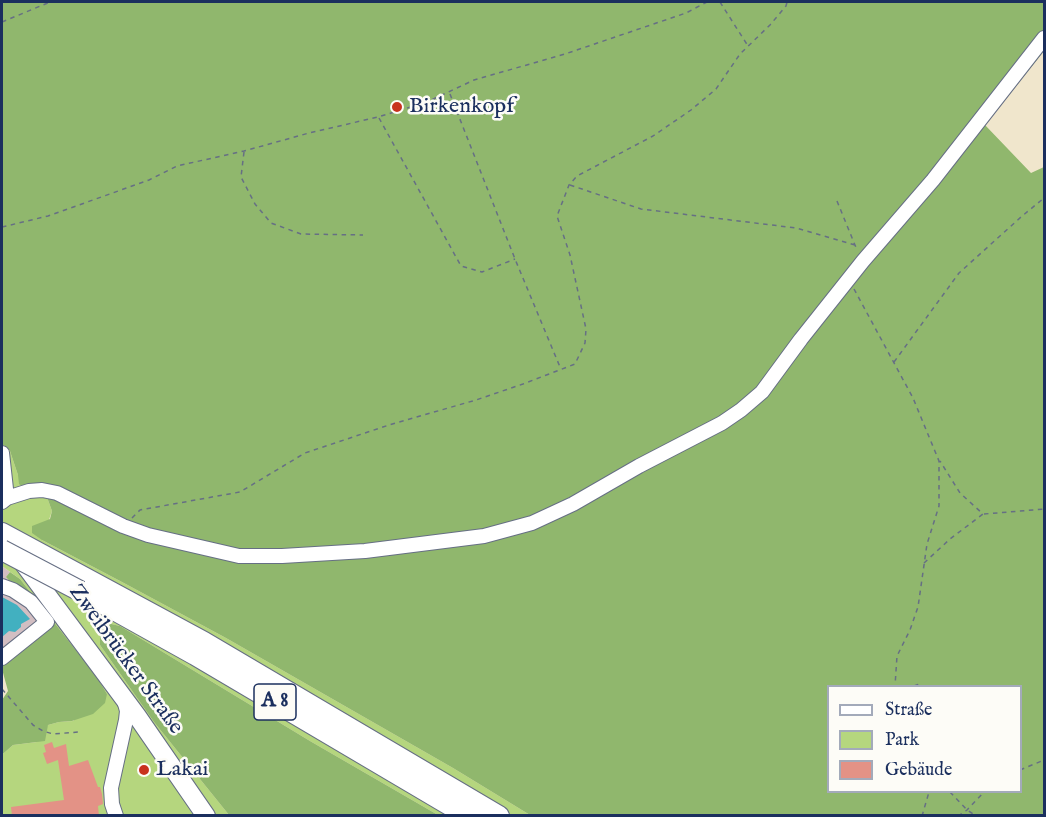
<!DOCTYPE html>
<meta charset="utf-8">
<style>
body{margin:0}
#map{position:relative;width:1046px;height:817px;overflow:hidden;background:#f0e6cc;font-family:"IM FELL English",serif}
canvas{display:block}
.frame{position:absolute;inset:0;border:3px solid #1b2f5e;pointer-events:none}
.legend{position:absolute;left:827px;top:685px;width:195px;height:108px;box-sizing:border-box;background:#fdfcf7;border:2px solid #a3aaba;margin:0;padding:8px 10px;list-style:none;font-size:18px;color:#1b2f5e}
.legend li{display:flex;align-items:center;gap:12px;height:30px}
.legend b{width:30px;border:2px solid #a3aaba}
</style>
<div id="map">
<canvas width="1046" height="817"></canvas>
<div class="frame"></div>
<ul class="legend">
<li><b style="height:8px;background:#fff"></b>Straße</li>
<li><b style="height:16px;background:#b5d67e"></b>Park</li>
<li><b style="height:16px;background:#e39286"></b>Gebäude</li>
</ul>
</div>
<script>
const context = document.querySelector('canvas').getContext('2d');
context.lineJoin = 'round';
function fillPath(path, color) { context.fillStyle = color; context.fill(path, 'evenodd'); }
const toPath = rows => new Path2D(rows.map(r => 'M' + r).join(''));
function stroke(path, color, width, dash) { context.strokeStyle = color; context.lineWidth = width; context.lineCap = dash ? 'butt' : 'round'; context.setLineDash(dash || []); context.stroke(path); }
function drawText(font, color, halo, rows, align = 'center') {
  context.font = font + ' "IM FELL English",serif'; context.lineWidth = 5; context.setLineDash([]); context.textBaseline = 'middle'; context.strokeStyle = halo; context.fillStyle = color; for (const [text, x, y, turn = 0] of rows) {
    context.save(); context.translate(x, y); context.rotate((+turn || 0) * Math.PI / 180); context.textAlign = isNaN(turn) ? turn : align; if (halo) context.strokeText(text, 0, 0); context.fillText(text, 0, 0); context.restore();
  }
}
fillPath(toPath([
 [2,566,10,572,6,577,42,618,2,660]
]), '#d2bec2');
fillPath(toPath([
 [2,445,4,445,10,451,18,475,46,486,48,500,52,511,42,540,122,582,226,638,453,768,530,815,438,815,310,741,120,626,107,623,100,645,154,722,229,815,2,815,2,753,4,753,13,745,37,742,48,725,59,722,73,721,107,694,97,677,20,579,2,566]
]), '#b5d67e');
fillPath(toPath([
 [2,2,1044,2,1044,51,985,125,1031,173,1044,167,1044,815,530,815,453,768,226,638,122,582,42,540,32,533,32,526,50,519,52,511,48,500,46,487,23,487,19,484,18,475,10,451,4,445,2,445],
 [828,686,1020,686,1020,792,828,792],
 [10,572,20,579,97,677,107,694,105,703,93,714,72,721,59,722,48,725,45,741,13,745,4,753,2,753,2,700,8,691,2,669,2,660,42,618,6,577],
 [107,623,120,626,310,741,438,815,229,815,154,722,100,645,100,629]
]), '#90b76d');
fillPath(toPath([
 [2,597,17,605,30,619,21,624,21,627,15,632,9,631,2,637]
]), '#42b0c0');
fillPath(toPath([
 [52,742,54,748,66,744,69,766,88,760,98,787,100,787,102,794,103,804,98,806,99,816,12,816,11,807,64,800,58,760,47,764,43,753,46,752,44,745]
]), '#e39286');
const minor = toPath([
 [2,453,7,498],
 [2,502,7,498,29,491,42,490,57,493,123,526,148,535,239,556,282,556,365,551,484,536,532,523,573,504,639,466,722,423,741,410,762,392,801,339,863,261,933,180,1044,38],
 [2,586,13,590,31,602,47,622,2,658],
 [116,816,112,804,111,788,126,720,127,711,124,700]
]);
const major = toPath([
 [21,560,137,716,206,816]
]);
const highway = toPath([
 [2,533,204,642,499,816],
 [80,591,195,655,468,816]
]);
stroke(minor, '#666f84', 16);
stroke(major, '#666f84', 20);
stroke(highway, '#666f84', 22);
stroke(toPath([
 [720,2,748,46],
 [2,22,50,2],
 [450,94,515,259,560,367],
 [379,118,461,266,482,272,515,259],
 [244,152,241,177,255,204,271,223,301,234,363,235],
 [570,185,641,209,796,228,855,245],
 [837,201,857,250],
 [2,227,48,216,149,180,177,166,244,151,309,133,378,117,427,102,474,80,565,54,686,13,707,2],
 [854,289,913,398,939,461,939,506,927,544,918,607,910,630,897,656,895,686],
 [894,362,959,273,1021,217,1044,198],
 [984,514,1044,509],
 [132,518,140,510,240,492,305,453,389,425,476,400,523,384,575,364,585,343,586,329,570,255,557,216,569,185,577,176,653,136,691,110,716,89,740,54,770,25,786,6,787,2],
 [924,563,950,539,983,514,960,493,940,461],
 [914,686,922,683],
 [2,689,33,725,43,731,53,734,79,732],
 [1020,770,1044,760],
 [950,792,967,810,976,816],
 [922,816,929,792],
 [958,816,967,810,984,792],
 [1033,816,1044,815]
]), '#666f84', 1.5, [4.5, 4.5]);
stroke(minor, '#fff', 14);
stroke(major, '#fff', 18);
stroke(highway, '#fff', 20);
const highwayBridge = toPath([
 [2,550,80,591]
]);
stroke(highwayBridge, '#666f84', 22, []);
stroke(highwayBridge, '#fff', 20);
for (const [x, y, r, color] of [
 [397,107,6,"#c8321e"],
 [144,770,6,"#c8321e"]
]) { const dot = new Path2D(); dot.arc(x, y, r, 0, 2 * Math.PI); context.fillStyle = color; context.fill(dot); stroke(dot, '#fdfcf7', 2); }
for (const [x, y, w] of [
 [275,702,42]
]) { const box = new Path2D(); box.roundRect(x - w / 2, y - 18, w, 36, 4.5); context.fillStyle = '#fdfcf7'; context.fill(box); stroke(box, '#1b2f5e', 1.5); }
drawText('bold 21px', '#1b2f5e', null, [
 ["A 8",275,702]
]);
drawText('22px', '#1b2f5e', '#fdfcf7', [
 ["Birkenkopf",409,107],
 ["Lakai",156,770]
], 'left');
drawText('22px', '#1b2f5e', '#fdfcf7', [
 ["Zweibrücker Straße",125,660,54]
]);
</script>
